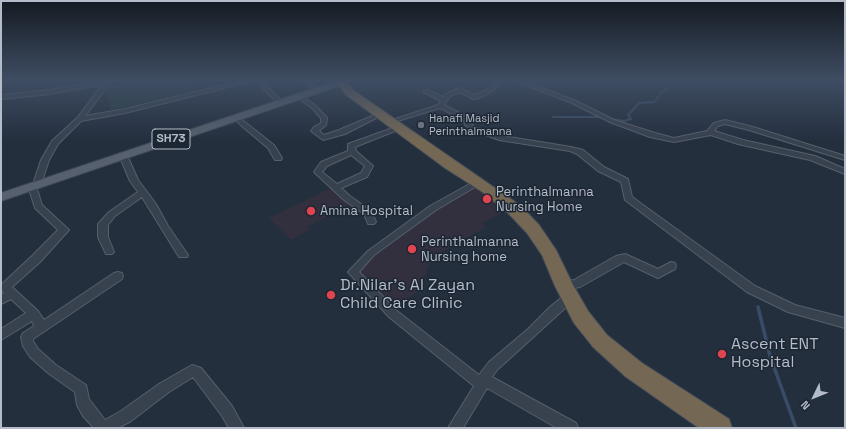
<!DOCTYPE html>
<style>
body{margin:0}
#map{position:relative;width:846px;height:429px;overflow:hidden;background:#242f3e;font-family:"Space Grotesk",sans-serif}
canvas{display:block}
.frame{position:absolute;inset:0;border:2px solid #b4bcc9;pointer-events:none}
.north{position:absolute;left:794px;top:377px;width:40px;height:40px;-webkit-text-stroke:3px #1d2633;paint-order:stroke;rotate:227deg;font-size:11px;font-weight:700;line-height:16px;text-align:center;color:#b4bcc9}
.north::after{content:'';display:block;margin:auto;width:14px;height:18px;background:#b4bcc9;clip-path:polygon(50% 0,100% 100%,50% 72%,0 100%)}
</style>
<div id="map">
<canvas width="846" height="429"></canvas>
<div class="frame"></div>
<div class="north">N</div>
</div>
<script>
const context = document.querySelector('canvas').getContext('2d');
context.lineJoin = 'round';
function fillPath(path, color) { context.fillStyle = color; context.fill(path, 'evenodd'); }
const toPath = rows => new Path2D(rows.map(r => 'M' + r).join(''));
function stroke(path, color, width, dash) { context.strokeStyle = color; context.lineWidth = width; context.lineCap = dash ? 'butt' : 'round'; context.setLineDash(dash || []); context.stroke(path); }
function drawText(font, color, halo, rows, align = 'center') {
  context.font = font + ' "Space Grotesk",sans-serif'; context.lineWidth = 3; context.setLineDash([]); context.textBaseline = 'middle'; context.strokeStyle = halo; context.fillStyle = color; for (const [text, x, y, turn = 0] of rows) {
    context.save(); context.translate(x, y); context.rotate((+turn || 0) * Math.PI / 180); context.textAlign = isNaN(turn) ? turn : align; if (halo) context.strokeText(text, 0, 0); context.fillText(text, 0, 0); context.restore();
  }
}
fillPath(toPath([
 [477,185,508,210,482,223,486,227,433,257,417,292,393,311,357,270,372,253,432,211],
 [331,188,351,204,307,227,309,230,291,240,269,218]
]), '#32303f');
fillPath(toPath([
 [133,81,192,81,197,91,111,110,106,91,111,86]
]), '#263c3f');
stroke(toPath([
 [553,117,598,117],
 [612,119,624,121,631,119,628,115,639,103,654,102,661,93,678,81]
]), '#394c67', 2);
stroke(toPath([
 [758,307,770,356,796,428]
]), '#394c67', 3.5);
const street = toPath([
 [99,81,112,81,85,116,125,109,241,81,252,81,125,113,81,121,58,144,49,160,41,184,36,186,42,205,69,230,40,262,12,287,38,311,44,320,114,273,118,272,122,273,123,276,122,279,33,339,33,341,38,349,56,365,86,385,89,399,105,420,121,411,159,384,192,365,201,368,232,406,244,428,229,428,222,416,193,377,169,392,131,421,118,428,94,428,83,416,77,405,75,392,48,373,30,357,23,346,21,337,23,333,34,326,32,321,1,340,1,329,26,313,11,299,1,304,1,295,4,293,1,289,1,285,32,256,58,230,35,208,28,186,33,184,41,160,52,141,77,118,103,84,50,94,1,99,1,95,50,90,99,81],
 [255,81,262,81,283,102,283,104,279,104,255,81],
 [300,81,308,81,324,90,319,91,300,81],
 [496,81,502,81,492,91,482,97,474,99,459,92,450,96,444,105,469,118,470,123,477,128,503,136,571,147,583,150,604,167,628,179,632,197,755,286,795,305,845,318,845,328,788,312,747,292,625,200,621,182,598,171,577,154,570,151,499,140,473,130,465,125,464,120,440,108,391,123,389,124,386,122,438,105,441,101,424,92,424,90,428,90,443,97,446,94,459,88,475,95,488,89,496,81],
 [515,81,524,81,576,101,614,120,655,133,674,138,707,131,714,123,725,120,753,127,845,156,845,160,749,130,725,124,718,126,714,131,743,140,815,156,845,169,845,174,810,160,738,144,711,135,674,142,650,137,610,122,572,103,515,81],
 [298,96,302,96,316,106,327,118,326,125,319,131,324,135,339,130,377,114,379,113,382,115,345,134,323,140,311,131,314,127,321,123,321,118,312,108,298,98,298,96],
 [237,116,274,145,282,158,281,160,275,160,268,148,243,127,234,118,237,116],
 [398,126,401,128,400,129,355,147,356,151,373,166,367,177,341,188,350,196,371,211,376,222,374,224,368,224,364,214,344,200,314,172,321,162,348,151,348,144,398,126],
 [351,155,365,166,361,173,337,184,322,172,327,166,351,155],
 [120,153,126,153,127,155,138,180,156,204,168,226,188,255,187,257,179,257,142,197,115,216,108,225,108,237,114,252,112,254,106,254,98,237,98,224,109,212,138,192,130,181,119,155,120,153],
 [475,181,481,181,482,183,436,210,374,255,359,272,397,311,479,375,489,362,528,329,550,307,566,294,570,293,574,294,575,297,574,300,497,370,492,377,576,423,578,428,557,428,487,388,463,428,448,428,474,386,389,317,348,272,368,251,430,206,475,181],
 [625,254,658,269,671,262,675,263,676,266,675,269,658,278,624,262,580,287,564,290,560,289,559,286,560,283,574,280,616,256,625,254]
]);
const primary = toPath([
 [336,81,350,81,348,83,1,201,1,193,336,81]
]);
const highway = toPath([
 [336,81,346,81,353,90,521,206,539,225,556,250,573,285,588,311,607,335,642,363,729,419,732,428,699,428,626,377,593,347,574,323,555,286,542,255,527,233,509,214,484,193,445,168,345,94,336,81]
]);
stroke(street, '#565f6c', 2);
stroke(primary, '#414a57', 2);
stroke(highway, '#434c59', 2);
fillPath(street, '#38414e');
fillPath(primary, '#56606e');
fillPath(highway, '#746855');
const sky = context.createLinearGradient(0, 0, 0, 141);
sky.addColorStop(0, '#141a22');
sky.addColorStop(0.57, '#3f4d63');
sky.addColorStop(1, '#3f4d6300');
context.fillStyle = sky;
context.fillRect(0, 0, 846, 141);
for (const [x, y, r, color] of [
 [421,125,4,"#6b7280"],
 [487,199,5,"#e0444e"],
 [311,211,5,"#e0444e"],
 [412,249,5,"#e0444e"],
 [331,295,5,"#e0444e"],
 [722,354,5,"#e0444e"]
]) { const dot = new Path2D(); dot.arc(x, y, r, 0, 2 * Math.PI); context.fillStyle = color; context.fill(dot); stroke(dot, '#1d2633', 1.5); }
drawText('11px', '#b4bcc9', '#1d2633', [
 ["Hanafi Masjid",429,119],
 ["Perinthalmanna",429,132]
], 'left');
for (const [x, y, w] of [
 [171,139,38]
]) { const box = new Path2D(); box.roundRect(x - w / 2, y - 10, w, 20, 3); context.fillStyle = '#1d2633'; context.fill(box); stroke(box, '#b4bcc9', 1); }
drawText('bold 12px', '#b4bcc9', null, [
 ["SH73",171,139]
]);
drawText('13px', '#b4bcc9', '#1d2633', [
 ["Perinthalmanna",496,192],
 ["Nursing Home",496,207],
 ["Amina Hospital",320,211],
 ["Perinthalmanna",421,242],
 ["Nursing home",421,257]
], 'left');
drawText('16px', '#b4bcc9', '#1d2633', [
 ["Dr.Nilar's Al Zayan",340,286],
 ["Child Care Clinic",340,304],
 ["Ascent ENT",731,345],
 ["Hospital",731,363]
], 'left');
</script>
